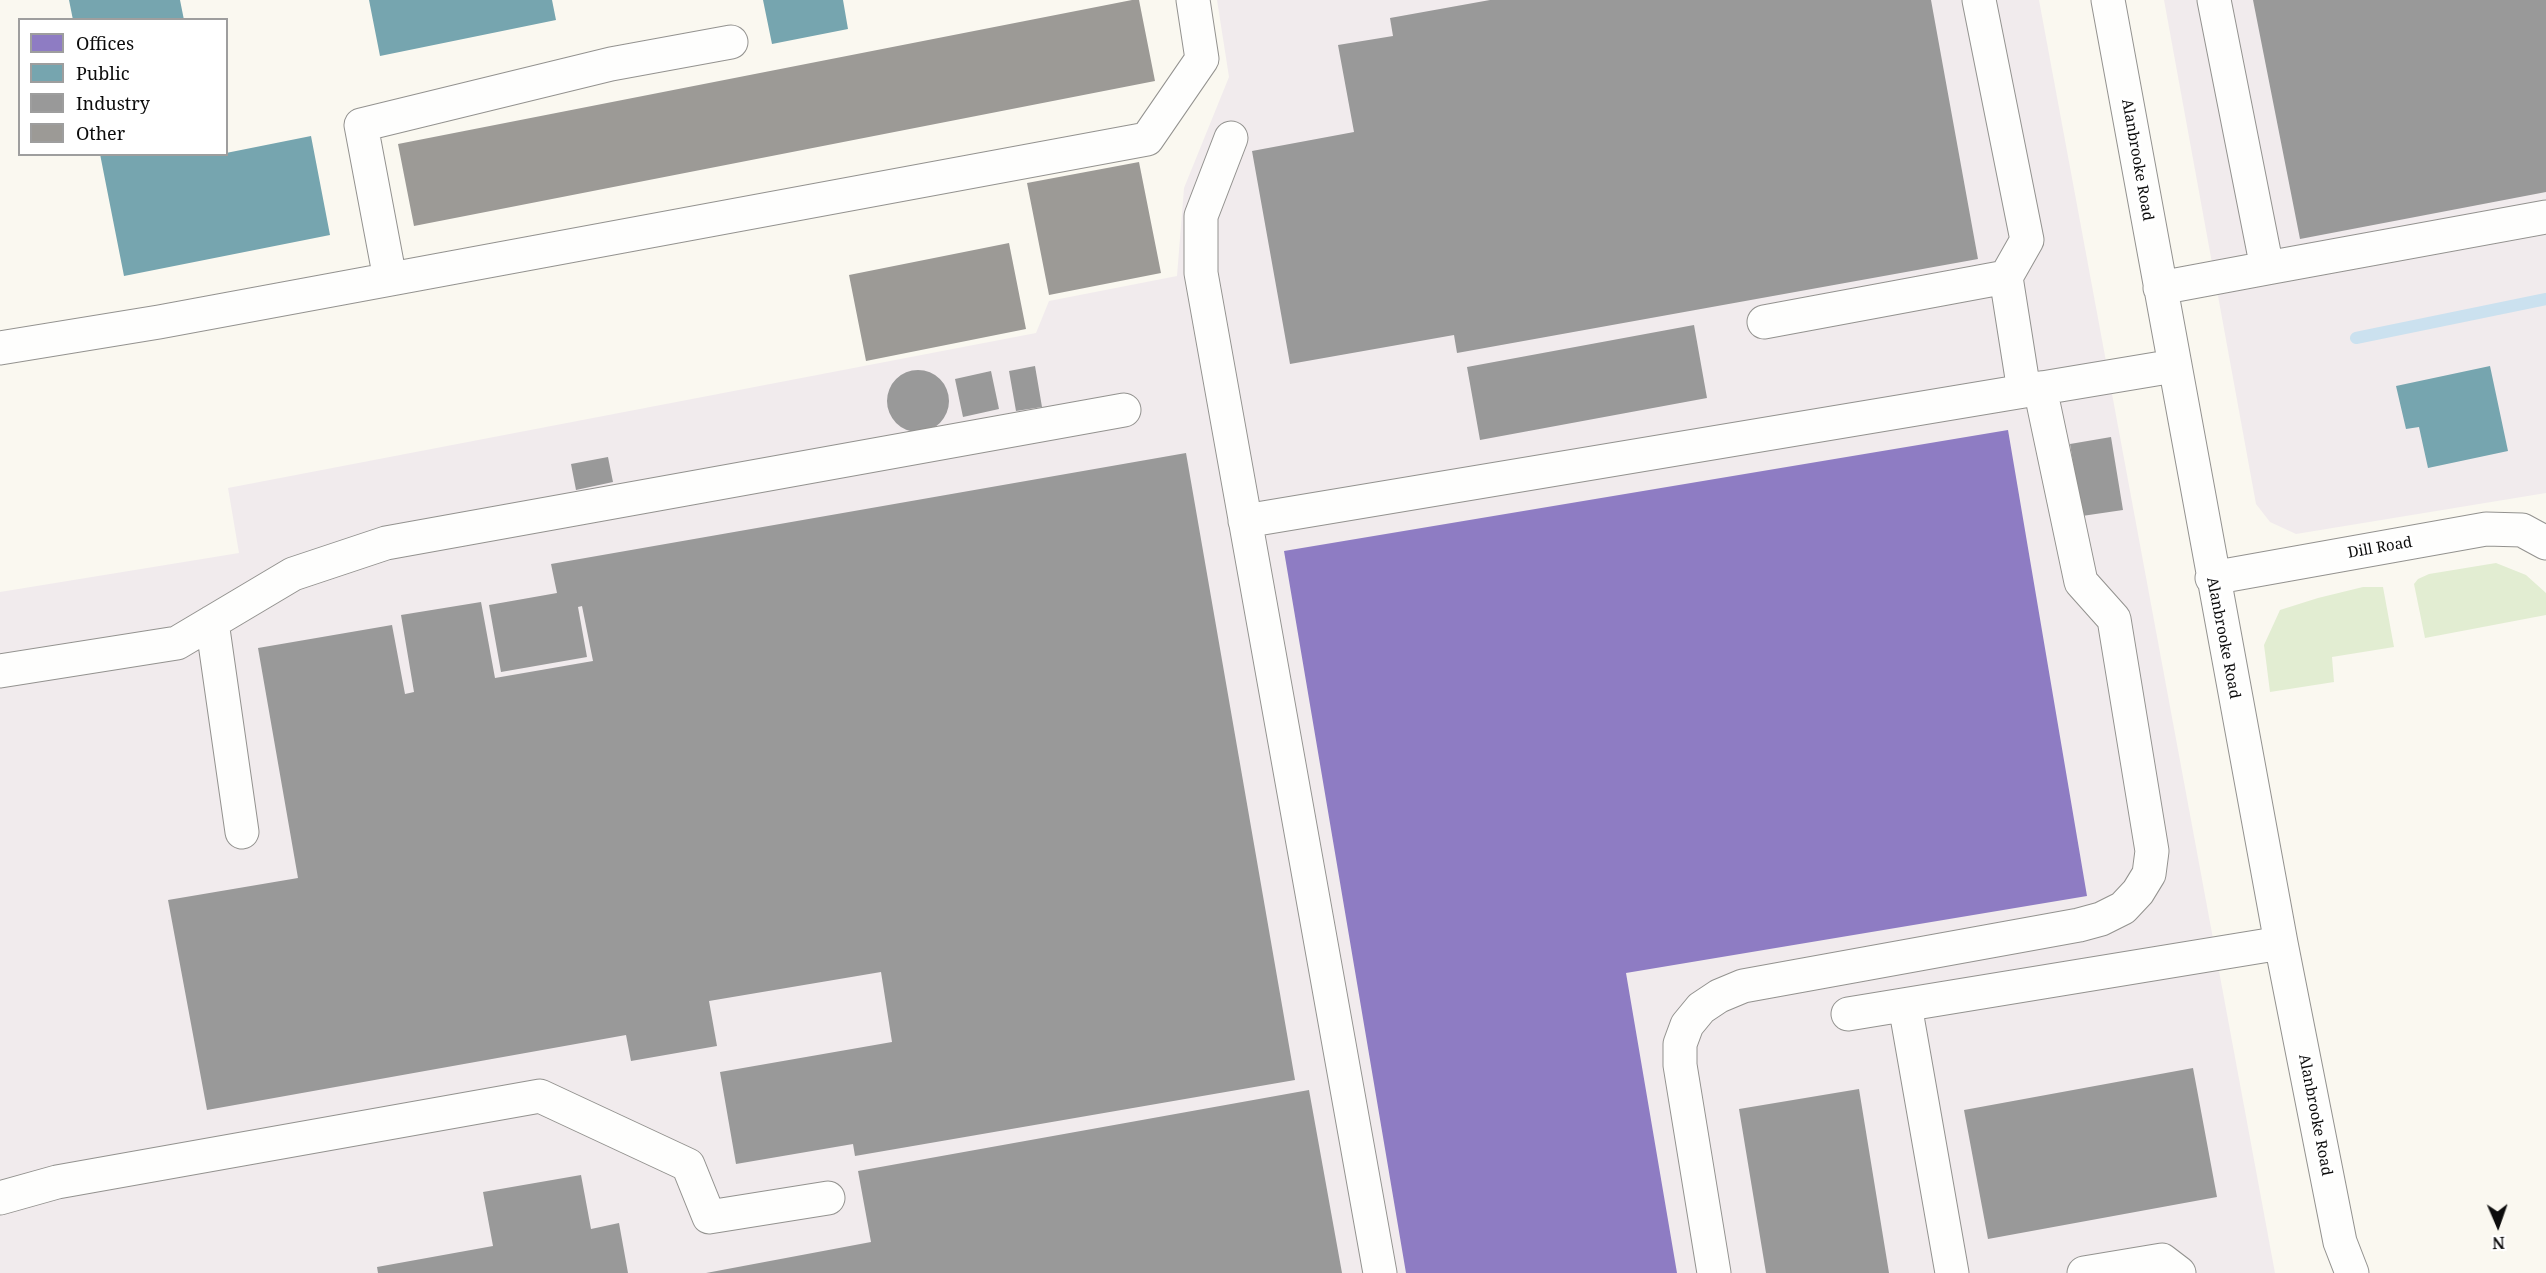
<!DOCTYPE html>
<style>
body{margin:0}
#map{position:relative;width:2546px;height:1273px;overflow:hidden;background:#faf8f0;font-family:"Noto Serif",serif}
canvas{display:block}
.legend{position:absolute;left:18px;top:18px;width:210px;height:138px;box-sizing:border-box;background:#fff;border:2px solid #9e9e9e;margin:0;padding:8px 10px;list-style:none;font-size:18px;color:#0c0c0c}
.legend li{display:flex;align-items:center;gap:12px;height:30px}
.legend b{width:30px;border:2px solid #9e9e9e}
.north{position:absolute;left:2468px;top:1195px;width:60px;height:60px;-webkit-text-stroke:4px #fff;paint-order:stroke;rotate:178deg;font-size:16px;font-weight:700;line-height:24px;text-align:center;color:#0c0c0c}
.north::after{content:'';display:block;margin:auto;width:21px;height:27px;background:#0c0c0c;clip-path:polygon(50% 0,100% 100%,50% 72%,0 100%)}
</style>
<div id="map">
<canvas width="2546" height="1273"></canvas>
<ul class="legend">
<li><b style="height:16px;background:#8e7cc3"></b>Offices</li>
<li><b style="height:16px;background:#76a5af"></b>Public</li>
<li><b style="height:16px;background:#999"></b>Industry</li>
<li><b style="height:16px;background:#9c9a96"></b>Other</li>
</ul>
<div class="north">N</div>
</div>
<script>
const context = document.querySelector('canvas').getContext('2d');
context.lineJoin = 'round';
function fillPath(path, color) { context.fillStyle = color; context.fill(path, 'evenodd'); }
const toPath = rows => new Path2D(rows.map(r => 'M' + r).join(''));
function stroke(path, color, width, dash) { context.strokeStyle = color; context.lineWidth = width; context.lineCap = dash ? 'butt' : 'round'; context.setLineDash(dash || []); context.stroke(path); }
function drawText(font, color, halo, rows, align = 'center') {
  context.font = font + ' "Noto Serif",serif'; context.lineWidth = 6; context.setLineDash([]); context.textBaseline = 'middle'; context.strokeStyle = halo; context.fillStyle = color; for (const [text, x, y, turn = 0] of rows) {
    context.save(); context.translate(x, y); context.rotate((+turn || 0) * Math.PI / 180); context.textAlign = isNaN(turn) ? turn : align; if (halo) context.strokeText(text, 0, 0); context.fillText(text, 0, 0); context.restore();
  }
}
fillPath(toPath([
 [1217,0,2039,0,2275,1273,0,1273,0,592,239,553,228,488,1036,333,1049,301,1177,276,1184,188,1229,77],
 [2164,0,2546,0,2546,493,2296,534,2270,522,2256,504]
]), '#f1ebed');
fillPath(toPath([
 [2496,563,2526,575,2546,593,2546,615,2425,638,2414,584,2418,579,2429,574],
 [2363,587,2383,587,2394,647,2332,657,2334,682,2270,692,2264,645,2280,610,2318,598]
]), '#e2edd2');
fillPath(toPath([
 [2008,430,2087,896,1626,973,1677,1273,1406,1273,1284,551]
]), '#8e7cc3');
fillPath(toPath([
 [69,0,180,0,184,20,73,20],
 [369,0,552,0,556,20,380,56],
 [763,0,843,0,848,29,772,44],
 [311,136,330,235,124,276,100,154,211,156],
 [2490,366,2508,451,2428,468,2419,427,2406,429,2396,386]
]), '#76a5af');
fillPath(toPath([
 [1490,0,1931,0,1978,259,1457,353,1454,335,1290,364,1252,151,1354,132,1338,45,1393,36,1390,18],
 [2253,0,2546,0,2546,192,2300,239],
 [1694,325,1707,398,1480,440,1467,367],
 [1035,366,1042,407,1016,411,1009,371],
 '887 401a31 31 0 1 1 62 0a31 31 0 1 1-62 0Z',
 [991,371,999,409,963,417,955,379],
 [2111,437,2123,510,2082,516,2070,444],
 [1186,453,1295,1080,855,1156,853,1144,736,1164,720,1072,892,1042,881,972,709,1001,717,1046,631,1061,626,1035,207,1110,168,900,298,878,258,648,392,625,405,694,414,692,401,615,481,602,495,678,593,661,582,606,578,607,587,657,501,672,489,605,557,593,551,564],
 [608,457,613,482,576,490,571,464],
 [2193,1068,2217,1197,1988,1239,1964,1110],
 [1859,1089,1889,1273,1766,1273,1739,1109],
 [1309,1090,1342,1273,706,1273,871,1242,858,1171],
 [581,1175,591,1229,619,1223,628,1273,378,1273,377,1267,493,1246,483,1192]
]), '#999');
stroke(toPath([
 [2356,338,2546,299]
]), '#cbe1ef', 12);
fillPath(toPath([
 [1132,0,1139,0,1155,81,414,226,398,144],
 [1139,162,1161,273,1049,295,1027,183],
 [1009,243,1026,329,866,361,849,275]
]), '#9c9a96');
const minor = toPath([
 [1979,0,2027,240,2006,277],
 [2108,0,2281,943,2340,1242,2352,1273],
 [1231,138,1201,216,1201,273,1380,1273],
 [2267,268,2546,217],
 [390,279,361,125,611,64,731,42],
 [2160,288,2267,268,2214,0],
 [1764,322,2006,277,2024,391],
 [0,348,159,322,1147,139,1202,59,1193,0],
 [1245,521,2174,366],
 [2212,578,2486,529,2522,530,2546,543],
 [212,622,242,832],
 [0,671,177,643,293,574,386,543,1124,410],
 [1905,1005,1952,1273],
 [1848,1014,2281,943],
 [0,1198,57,1182,540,1096,688,1165,709,1217,828,1198],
 [1714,1273,1680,1065,1680,1044,1687,1025,1701,1008,1719,996,1743,986,2079,925,2101,919,2123,908,2138,892,2149,874,2152,851,2114,619,2081,582,2040,388],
 [2084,1273,2162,1260,2179,1273]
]);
stroke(minor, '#93928f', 35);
stroke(minor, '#fefefd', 33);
drawText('15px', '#0c0c0c', '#fff', [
 ["Alanbrooke Road",2137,160,80],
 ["Dill Road",2380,548,-10],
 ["Alanbrooke Road",2223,638,79],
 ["Alanbrooke Road",2315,1115,79]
]);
</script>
